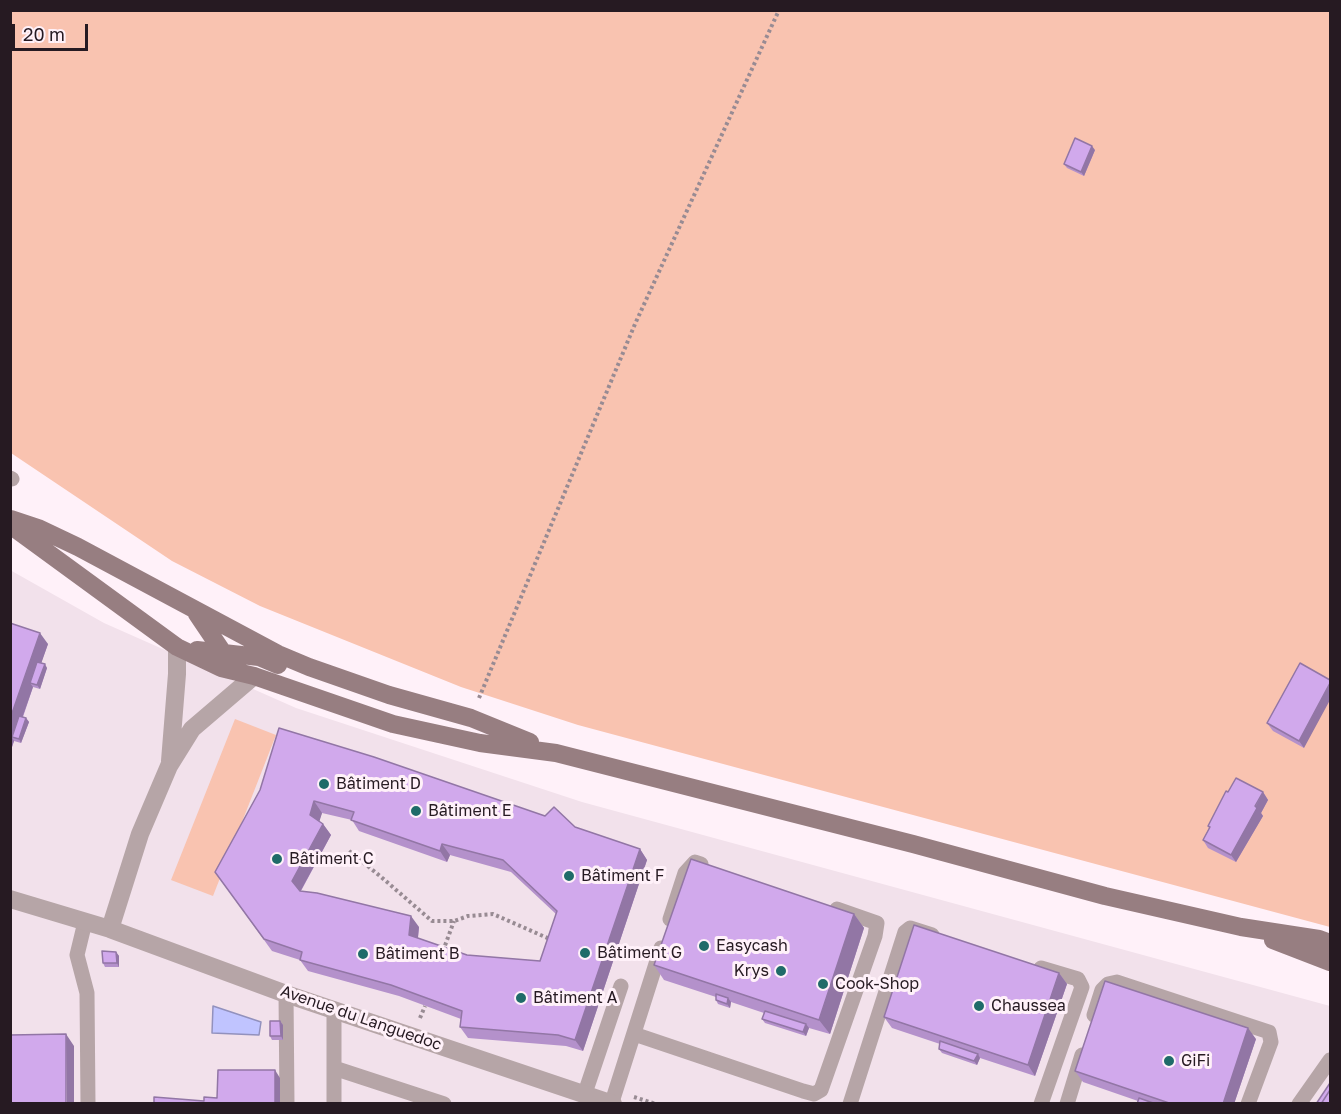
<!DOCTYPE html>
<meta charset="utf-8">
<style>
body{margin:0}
#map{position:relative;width:1341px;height:1114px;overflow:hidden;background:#fff1f9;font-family:"Golos Text",sans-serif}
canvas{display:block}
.frame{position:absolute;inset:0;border:12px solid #261a22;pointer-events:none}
.scale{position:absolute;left:12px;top:24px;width:76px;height:27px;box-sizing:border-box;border:3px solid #261a22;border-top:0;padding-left:8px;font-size:18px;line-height:21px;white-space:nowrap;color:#261a22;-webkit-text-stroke:4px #fff1f9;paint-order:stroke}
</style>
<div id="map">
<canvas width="1341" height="1114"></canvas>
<div class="frame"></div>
<div class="scale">20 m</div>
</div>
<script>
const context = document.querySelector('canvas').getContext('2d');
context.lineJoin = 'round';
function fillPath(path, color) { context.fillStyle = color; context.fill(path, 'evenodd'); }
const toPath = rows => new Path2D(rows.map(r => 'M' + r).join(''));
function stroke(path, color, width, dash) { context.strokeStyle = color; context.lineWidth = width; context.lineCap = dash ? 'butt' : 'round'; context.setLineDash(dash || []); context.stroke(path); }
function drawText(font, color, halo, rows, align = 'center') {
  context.font = font + ' "Golos Text",sans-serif'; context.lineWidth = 6; context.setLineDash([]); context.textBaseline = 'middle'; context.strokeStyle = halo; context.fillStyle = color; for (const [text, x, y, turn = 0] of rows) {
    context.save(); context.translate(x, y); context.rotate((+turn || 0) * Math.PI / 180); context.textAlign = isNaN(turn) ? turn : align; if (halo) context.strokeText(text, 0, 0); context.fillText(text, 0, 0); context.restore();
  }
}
fillPath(toPath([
 [10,570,104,623,296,708,582,802,1330,1006,1330,1103,11,1103]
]), '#f2e1eb');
fillPath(toPath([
 [10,11,1330,11,1330,927,578,725,461,687,260,606,172,561,11,453],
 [235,719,276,735,213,896,171,880]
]), '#f9c3b0');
const water = toPath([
 [213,1006,261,1022,259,1035,212,1033,213,1006]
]);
fillPath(water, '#c0c4ff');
stroke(water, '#9291bd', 1.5);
stroke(toPath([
 [479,698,635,324,779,10],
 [349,851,380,876,432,921,454,921,468,916,493,914,552,940],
 [443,951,454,921],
 [420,1018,425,1006],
 [634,1097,656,1104]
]), '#988b93', 4, [3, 3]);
stroke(toPath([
 [10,478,12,479],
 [670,919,685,873,695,862,701,864],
 [85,922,77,955,87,993,88,1104],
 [286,994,287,1104],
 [334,1009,334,1104],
 [1094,1015,1102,990,1108,984,1117,982,1269,1032,1271,1042,1248,1104],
 [634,1034,803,1091,814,1094,821,1090,875,936,877,923,837,909],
 [334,1068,444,1104],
 [585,1093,621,986],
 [612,1102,661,948],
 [850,1104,905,932,910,928,932,935],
 [1041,1104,1082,987,1078,979,1041,968],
 [1067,1104,1082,1055],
 [1299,1104,1330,1060]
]), '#b6a5a7', 15);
stroke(toPath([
 [170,761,177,674,177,647],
 [10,899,110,929,286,994,613,1104],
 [110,929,140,834,169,766,192,729,254,676]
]), '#b6a5a7', 18);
stroke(toPath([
 [11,519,38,528,78,547,278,654,309,667,389,695,471,718,530,742],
 [10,525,177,647,221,668,254,676,393,724,480,743,556,753,913,844,1105,896,1241,927,1319,939,1330,943],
 [197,614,224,654,231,659],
 [197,650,259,657,278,665],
 [1273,940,1330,962]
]), '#977e81', 18);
fillPath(toPath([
 [1095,150,1084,176,1067,168,1064,164],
 [10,623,48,644,41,663,47,668,40,689,33,687,23,717,26,718,29,722,21,743,14,741,10,753],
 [1300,663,1304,748,1273,731,1267,723],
 [260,790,575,827,640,849,647,860,583,1051,566,1046,468,1038,460,1027,461,1019,399,996,308,971,300,960,272,951,215,872],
 [322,813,352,820,359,831,447,862,450,855,511,872,556,914,540,961,467,955,418,938,419,927,301,891,331,835,323,824,319,821],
 [1228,792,1263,792,1268,800,1261,813,1263,816,1236,862,1208,848,1203,840,1209,828,1208,826],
 [854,914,864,928,830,1034,809,1028,806,1036,765,1023,762,1019,764,1013,731,1002,730,1008,718,1004,716,1000,716,997,664,980,654,965],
 [116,952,119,956,119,967,105,967,103,963],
 [1059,973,1067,984,1035,1076,980,1058,977,1065,942,1053,939,1049,940,1044,892,1028,884,1017],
 [280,1021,283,1025,283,1040,272,1040,270,1036],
 [1256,1039,1234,1104,1137,1104,1138,1101,1083,1082,1075,1071]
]), '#b491cb');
fillPath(toPath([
 [1092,146,1095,150,1084,176,1081,172],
 [40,633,48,644,34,684,30,683,33,687,15,738,12,737,14,741,10,753,10,719],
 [45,664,47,668,40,689,37,685],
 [1330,683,1330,700,1304,748,1299,741],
 [26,718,29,722,21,743,19,739],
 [1263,792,1268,800,1261,813,1263,816,1236,862,1231,855],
 [314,801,322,813,318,826,310,815],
 [323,824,331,835,300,892,292,881],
 [442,844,450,855,447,862,440,851],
 [640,849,647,860,583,1051,575,1040],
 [854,914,864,928,830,1034,819,1020],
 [411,916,419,927,417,946,409,935],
 [116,952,119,956,119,967,117,963],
 [1059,973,1067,984,1035,1076,1028,1065],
 [728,998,731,1002,730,1008,727,1004],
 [280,1021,283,1025,283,1040,281,1036],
 [806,1024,809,1028,806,1036,803,1032],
 [1248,1028,1256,1039,1234,1104,1223,1104],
 [66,1034,74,1046,74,1104,67,1104],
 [978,1054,980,1058,977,1065,974,1061],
 [275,1070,280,1078,280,1104,275,1104]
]), '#9276a5');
const building = toPath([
 [1075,138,1092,146,1081,172,1064,164,1075,138],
 [10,623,40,633,10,719,10,623],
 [37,662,45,664,37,685,30,683,37,662],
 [1300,663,1330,680,1330,683,1299,741,1267,723,1300,663],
 [19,716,26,718,19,739,12,737,19,716],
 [279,728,374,757,545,816,554,807,575,827,640,849,575,1040,558,1035,460,1027,462,1011,391,985,300,960,302,952,264,939,215,872,260,790,279,728],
 [314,801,354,812,351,820,440,851,442,844,503,860,557,911,540,961,467,955,409,935,411,916,317,893,300,891,292,881,323,824,310,815,314,801],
 [1236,778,1263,792,1255,806,1257,808,1231,855,1203,840,1210,827,1208,826,1226,791,1228,792,1236,778],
 [691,859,854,914,819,1020,654,965,691,859],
 [914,925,1059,973,1028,1065,884,1017,914,925],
 [102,951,116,952,117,963,103,963,102,951],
 [1105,981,1248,1028,1223,1104,1172,1104,1075,1071,1105,981],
 [716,994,728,998,727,1004,716,1000,716,994],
 [765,1011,806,1024,803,1032,762,1019,765,1011],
 [270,1021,280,1021,281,1036,270,1036,270,1021],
 [66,1034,66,1103,10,1104,10,1035,66,1034],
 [940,1041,978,1054,974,1061,939,1049,940,1041],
 [218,1070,275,1070,275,1104,154,1104,154,1097,204,1101,204,1097,217,1098,218,1070],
 [1330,1083,1330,1090,1321,1104,1316,1104,1330,1083],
 [1330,1090,1330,1104,1321,1104,1330,1090],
 [1139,1098,1156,1104,1137,1104,1139,1098]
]);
fillPath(building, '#d1a9ec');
stroke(building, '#9276a5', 1.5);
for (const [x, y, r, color] of [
 [324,784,6,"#1f6b69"],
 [416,811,6,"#1f6b69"],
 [277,859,6,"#1f6b69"],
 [569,876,6,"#1f6b69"],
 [704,946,6,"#1f6b69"],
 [585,953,6,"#1f6b69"],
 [363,954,6,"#1f6b69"],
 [781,971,6,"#1f6b69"],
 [823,984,6,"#1f6b69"],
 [521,998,6,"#1f6b69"],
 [979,1006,6,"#1f6b69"],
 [1169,1061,6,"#1f6b69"]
]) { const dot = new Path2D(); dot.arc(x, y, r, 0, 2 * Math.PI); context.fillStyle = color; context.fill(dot); stroke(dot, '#fff1f9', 2); }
drawText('16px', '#261a22', '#fff1f9', [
 ["Bâtiment D",336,784],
 ["Bâtiment E",428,811],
 ["Bâtiment C",289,859],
 ["Bâtiment F",581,876],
 ["Easycash",716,946],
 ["Bâtiment G",597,953],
 ["Bâtiment B",375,954],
 ["Krys",769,971,"right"],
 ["Cook-Shop",835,984],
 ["Bâtiment A",533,998],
 ["Chaussea",991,1006],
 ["GiFi",1181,1061]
], 'left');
drawText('16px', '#261a22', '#fff1f9', [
 ["Avenue du Languedoc",361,1018,19]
]);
</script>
